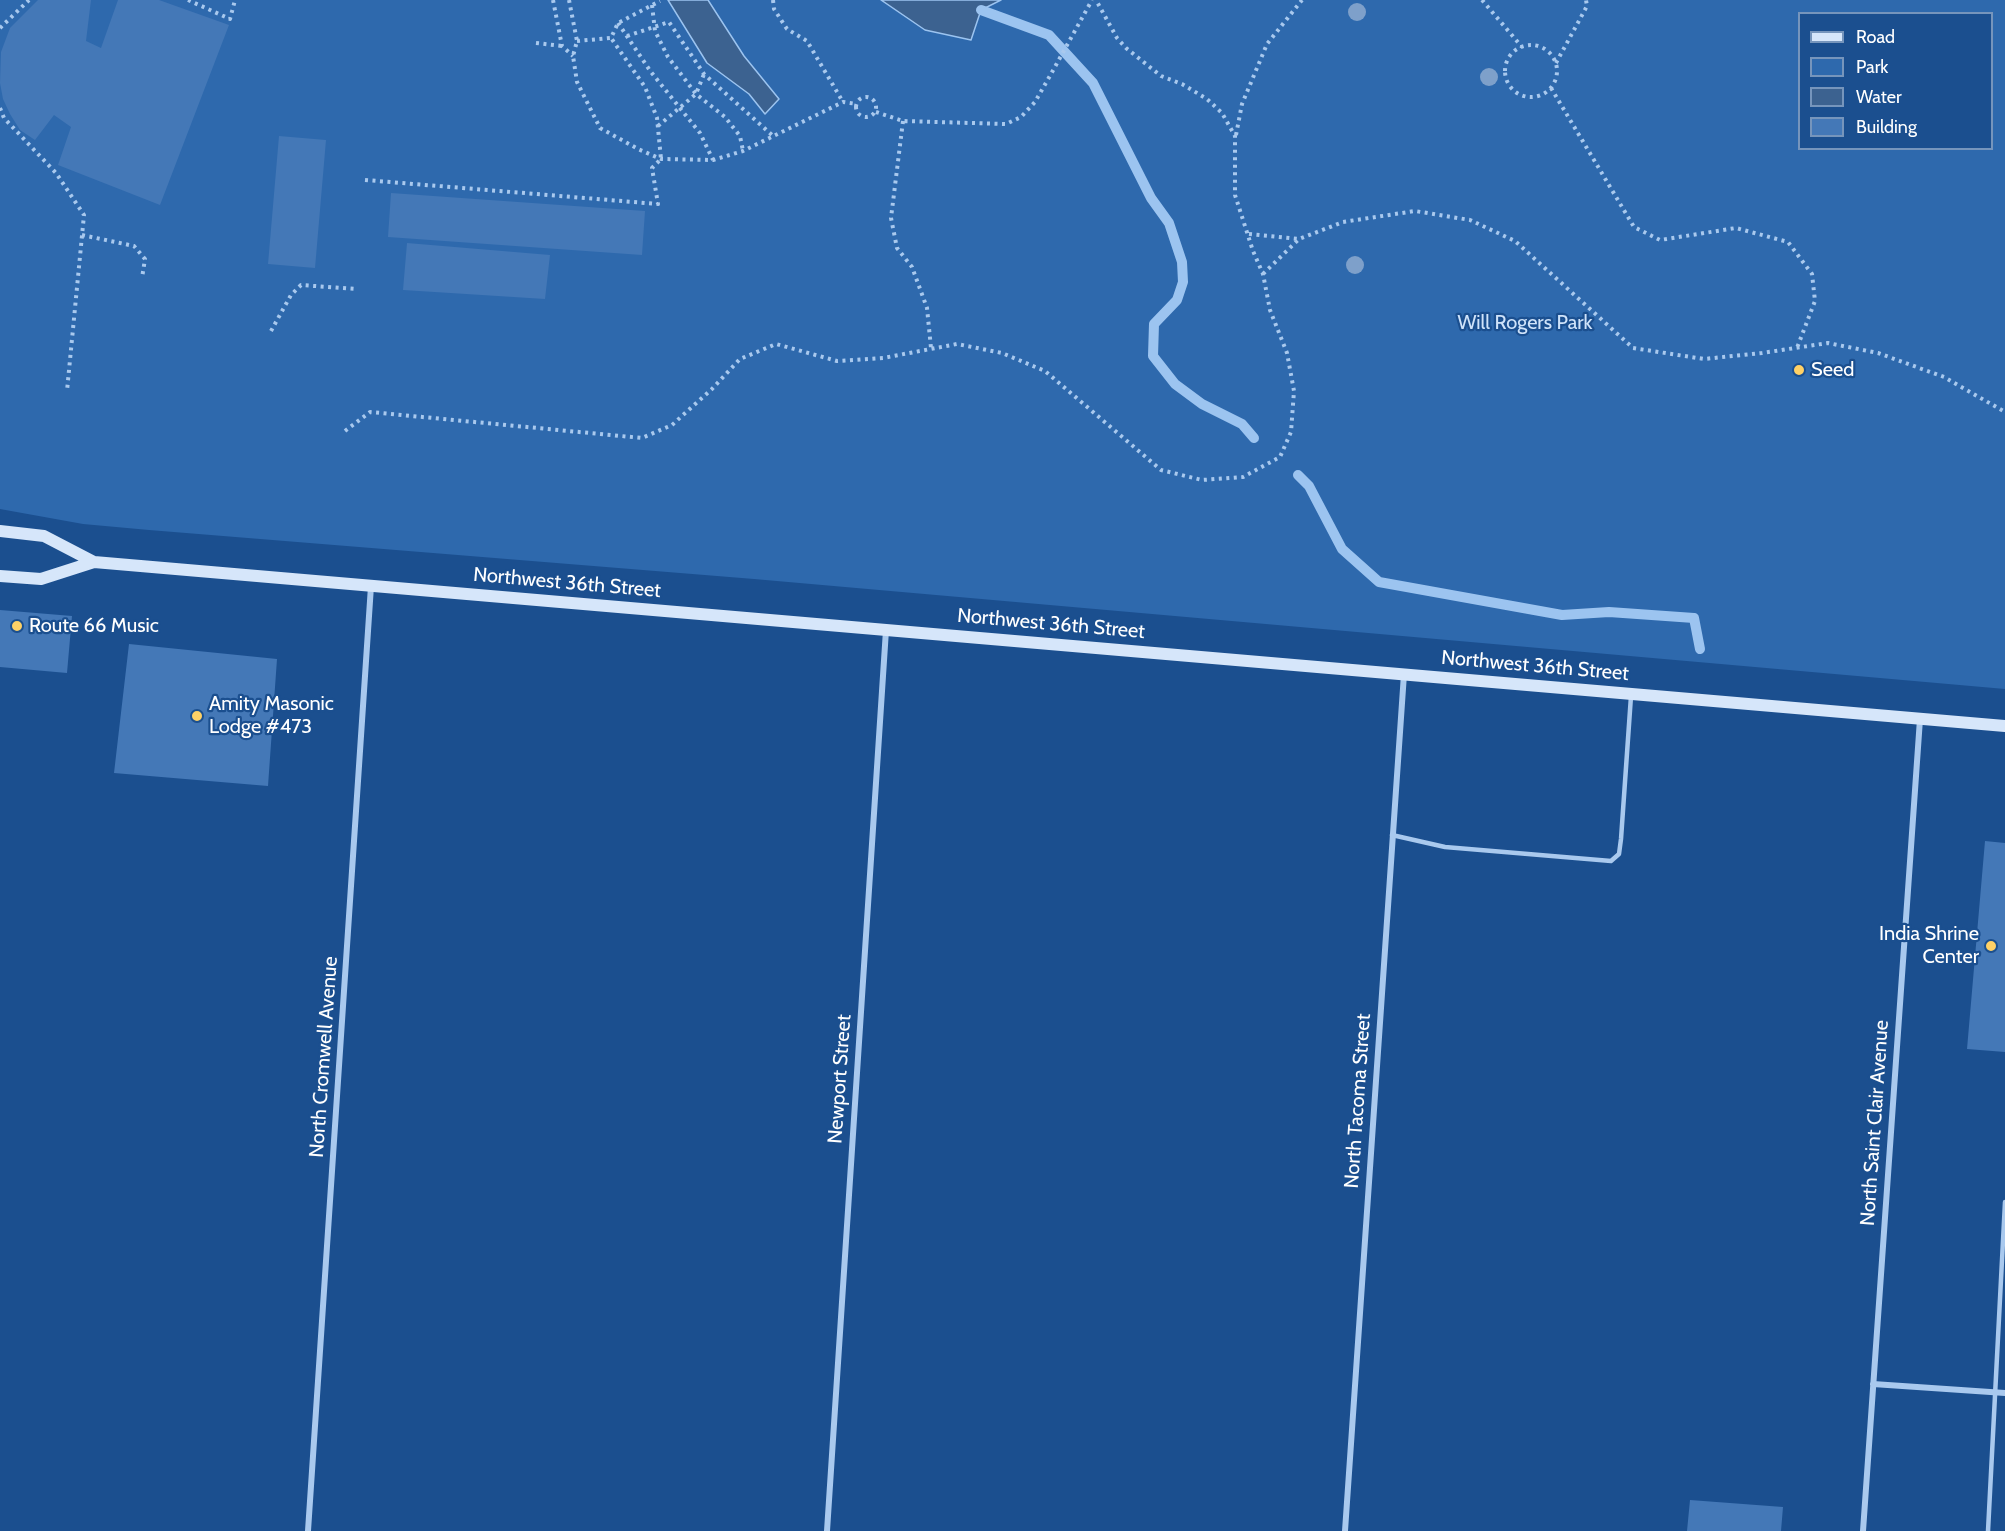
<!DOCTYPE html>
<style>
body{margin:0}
#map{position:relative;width:2005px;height:1531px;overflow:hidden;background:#1b4f8f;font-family:Cabin,sans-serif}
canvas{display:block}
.legend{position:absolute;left:1798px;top:12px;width:195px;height:138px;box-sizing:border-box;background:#1b4f8f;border:2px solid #7695bc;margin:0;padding:8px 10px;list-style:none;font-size:18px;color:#fff}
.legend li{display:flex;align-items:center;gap:12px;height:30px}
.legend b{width:30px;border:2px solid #7695bc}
</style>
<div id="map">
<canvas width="2005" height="1531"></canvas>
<ul class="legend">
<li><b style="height:8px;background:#d6e6fa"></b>Road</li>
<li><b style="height:16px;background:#2e69ad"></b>Park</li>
<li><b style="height:16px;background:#3c6290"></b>Water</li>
<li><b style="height:16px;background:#4478b7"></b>Building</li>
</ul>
</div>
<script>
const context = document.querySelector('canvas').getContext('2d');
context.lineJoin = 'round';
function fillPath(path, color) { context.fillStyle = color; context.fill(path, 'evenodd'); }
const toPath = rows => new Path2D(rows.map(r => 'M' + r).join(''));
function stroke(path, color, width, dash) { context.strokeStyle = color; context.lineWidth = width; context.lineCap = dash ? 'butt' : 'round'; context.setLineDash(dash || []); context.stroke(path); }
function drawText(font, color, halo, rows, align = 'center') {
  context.font = font + ' Cabin,sans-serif'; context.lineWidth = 4.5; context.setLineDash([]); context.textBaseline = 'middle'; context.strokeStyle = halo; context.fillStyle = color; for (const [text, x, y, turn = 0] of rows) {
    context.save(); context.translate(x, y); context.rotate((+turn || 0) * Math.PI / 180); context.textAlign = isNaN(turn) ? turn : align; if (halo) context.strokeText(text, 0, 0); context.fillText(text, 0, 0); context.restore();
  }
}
fillPath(toPath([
 [0,0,2005,0,2005,689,754,579,149,530,83,524,0,509],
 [1800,14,1992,14,1992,148,1800,148]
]), '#2e69ad');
const water = toPath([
 [668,0,708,0,744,56,779,99,765,114,749,94,707,63,668,0],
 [881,0,1001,0,981,10,971,40,925,30,881,0]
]);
fillPath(water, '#3c6290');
stroke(water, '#9cc4f0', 1.5);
stroke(toPath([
 [981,10,1049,35,1093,83,1151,198,1169,223,1182,262,1183,282,1177,300,1154,324,1153,356,1175,384,1202,404,1242,424,1254,438],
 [1298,475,1309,486,1342,549,1379,582,1562,615,1609,612,1694,618,1700,649]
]), '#9cc4f0', 10);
fillPath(toPath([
 [38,0,91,0,86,41,101,48,118,0,159,0,229,25,160,205,58,165,71,127,54,115,35,140,20,130,10,114,3,99,0,83,1,52,10,28],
 [279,136,326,140,315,268,268,264],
 [391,193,645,211,642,255,388,237],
 [407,243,550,255,545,299,403,290],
 [0,610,72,616,67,673,0,667],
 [129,644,277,659,268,786,114,773],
 [1985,841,2005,843,2005,1052,1967,1049],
 [1690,1500,1783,1507,1781,1531,1687,1531]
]), '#4478b7');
stroke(toPath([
 [188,0,230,19,235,0],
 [553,0,562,46,573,56],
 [569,0,577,41,573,56,577,82,600,128,638,149,661,159,713,160,743,151,843,102,857,104],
 [773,0,774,9,787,29,807,41,843,102],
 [1482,0,1522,47],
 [652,5,655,31,668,57,696,94,725,117,740,136,743,151],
 [618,23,651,72,700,133,713,160],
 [0,28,29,0],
 [627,36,669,22,704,74,773,136],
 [577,41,611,38,618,23,660,1],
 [536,43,562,46],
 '1505 71a26 26 0 1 1 52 0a26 26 0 1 1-52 0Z',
 [1556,63,1587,6,1586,0],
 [1551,88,1634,227,1660,240,1736,228,1788,242,1812,274,1815,301,1797,348],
 '856 107a10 10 0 1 1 20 0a10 10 0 1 1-20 0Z',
 [0,108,4,118,56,173,84,215,67,391],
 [876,112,903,121,1006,124,1021,117,1035,102,1051,74,1092,0],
 [903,121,891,218,897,248,912,267,927,308,931,348],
 [658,126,696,94,704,74],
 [1236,135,1242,104,1267,44,1302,0],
 [365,180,658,204,652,168,661,159,657,118,645,87,611,38],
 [1249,234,1299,239],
 [82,235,134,246,145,259,142,278],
 [1263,274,1299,239,1343,222,1415,211,1470,220,1515,241,1633,348,1704,359,1762,353,1828,343,1878,353,1944,377,2005,412],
 [271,331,291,295,301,285,356,289],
 [345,431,370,412,642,438,672,425,712,389,740,359,776,344,837,361,883,358,957,344,1002,353,1045,371,1161,470,1202,480,1243,477,1280,457,1291,432,1294,391,1287,353,1270,310,1263,274,1253,251,1235,195,1235,136,1222,113,1207,99,1182,84,1161,76,1126,48,1117,38,1096,0]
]), '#a9c9ee', 4, [3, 4.5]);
stroke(toPath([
 [1392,835,1445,847,1611,861,1619,854,1621,839,1631,696],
 [1988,1531,2005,1202]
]), '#a9c9ee', 4.5);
stroke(toPath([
 [1873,1384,2005,1393],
 [308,1531,371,586],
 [827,1531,886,630],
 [1345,1531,1404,674],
 [1863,1531,1920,719]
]), '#a9c9ee', 6);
stroke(toPath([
 [0,531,44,536,94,562,2005,726],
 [0,576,41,579,94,562]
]), '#d6e6fa', 12);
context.fillStyle = '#7ea0ca';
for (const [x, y] of [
 [1357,12],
 [1489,77],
 [1355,265]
]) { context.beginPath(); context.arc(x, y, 9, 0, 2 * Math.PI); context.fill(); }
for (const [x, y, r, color] of [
 [1799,370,6,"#ffd166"],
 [17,626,6,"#ffd166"],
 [197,716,6,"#ffd166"],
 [1991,946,6,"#ffd166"]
]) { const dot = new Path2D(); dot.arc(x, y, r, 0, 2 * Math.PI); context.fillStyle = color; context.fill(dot); stroke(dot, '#1b4f8f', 2); }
drawText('20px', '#cfe3fa', '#1b4f8f', [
 ["Will Rogers Park",1525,323]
]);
drawText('20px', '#fff', '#1b4f8f', [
 ["Seed",1811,370],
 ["Route 66 Music",29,626],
 ["Amity Masonic",209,704],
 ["Lodge #473",209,727],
 ["India Shrine",1979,934,"right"],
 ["Center",1979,957,"right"]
], 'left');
drawText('20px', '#fff', '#1b4f8f', [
 ["Northwest 36th Street",567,583,5],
 ["Northwest 36th Street",1051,624,5],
 ["Northwest 36th Street",1535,666,5],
 ["North Cromwell Avenue",324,1057,-86],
 ["Newport Street",840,1079,-86],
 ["North Tacoma Street",1358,1101,-86],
 ["North Saint Clair Avenue",1875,1123,-86]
]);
</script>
